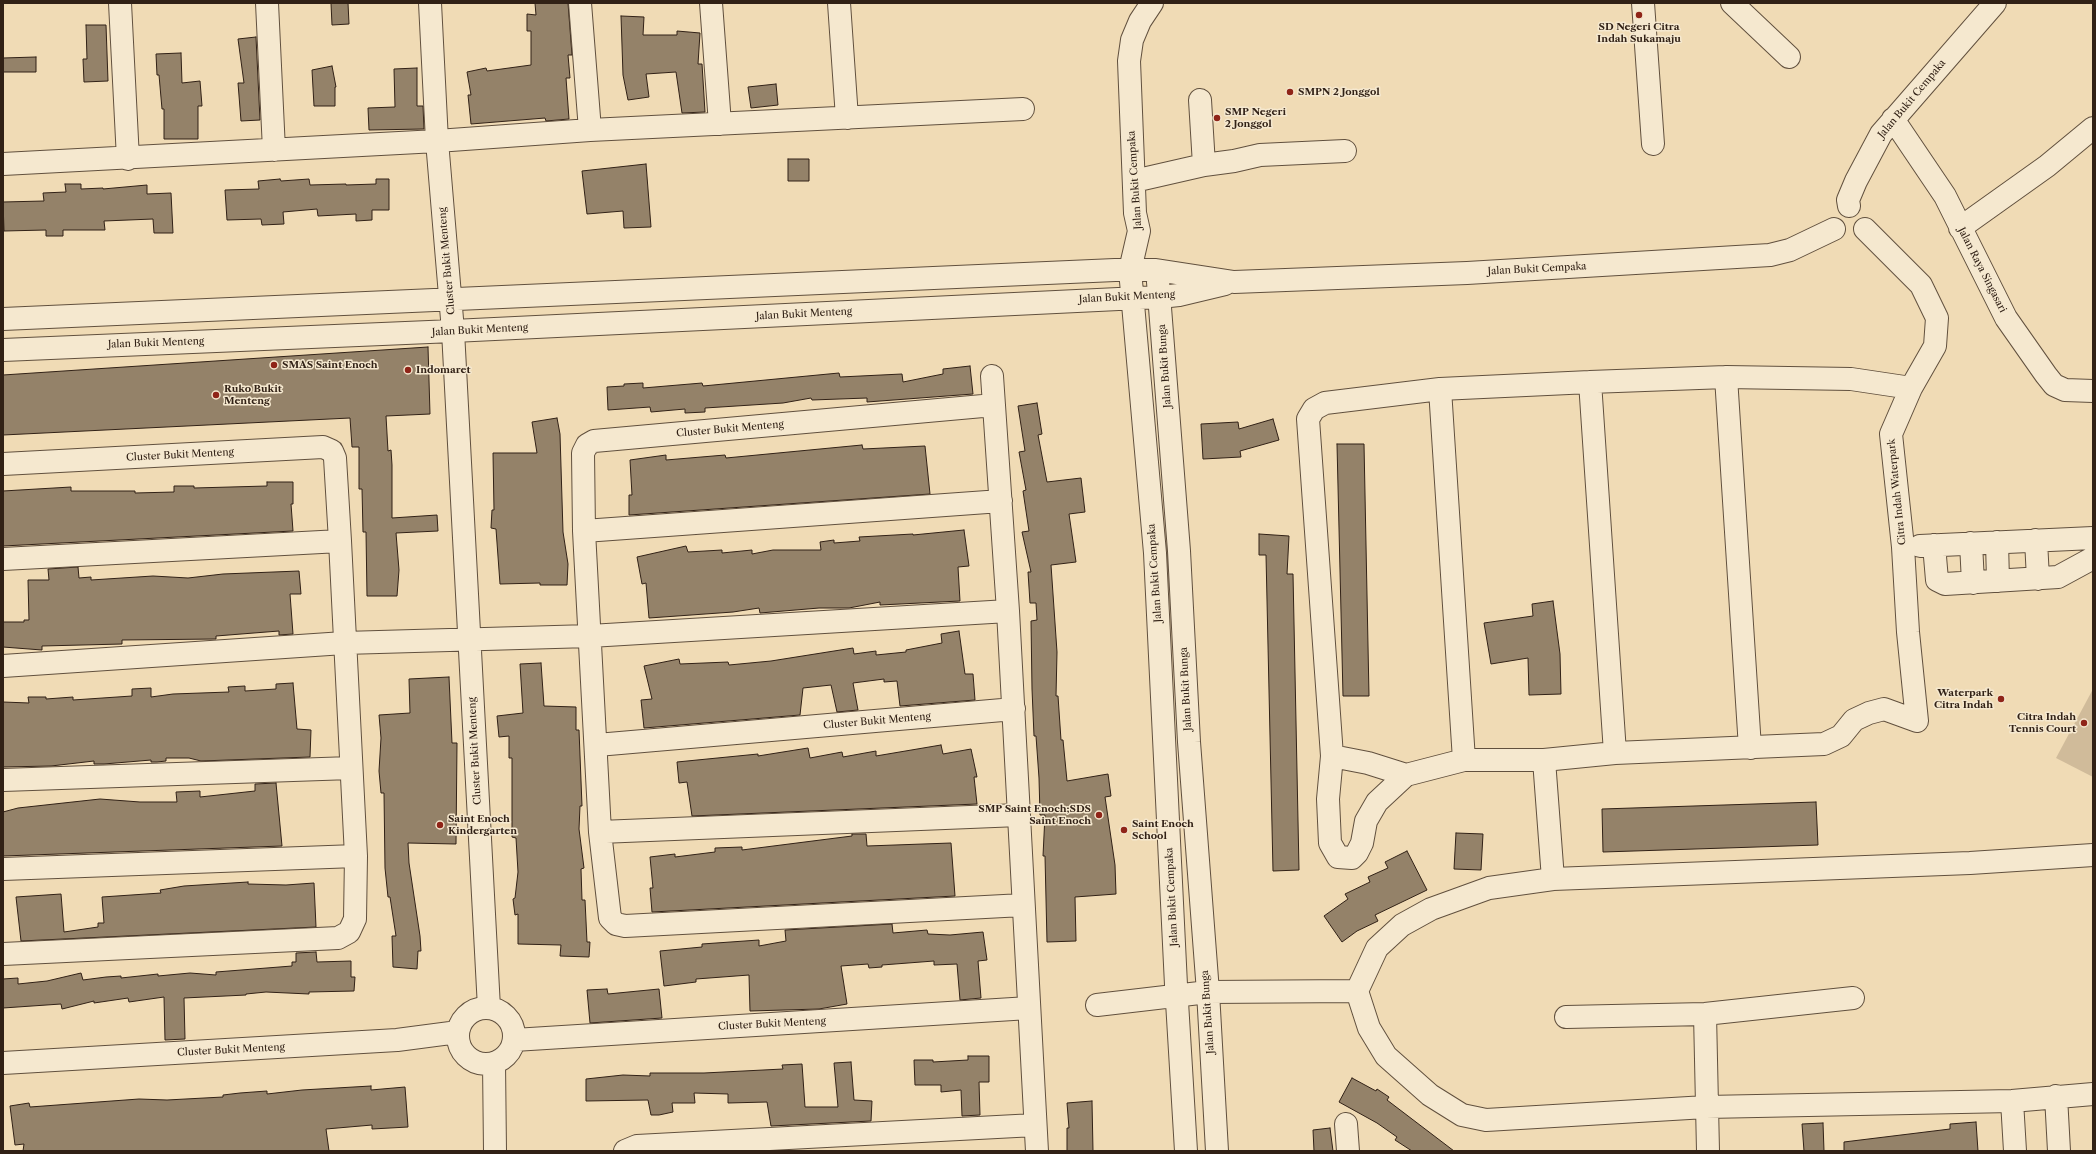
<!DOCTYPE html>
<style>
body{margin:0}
#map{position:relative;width:2096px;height:1154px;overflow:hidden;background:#f0dbb5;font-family:"Libre Caslon Text",serif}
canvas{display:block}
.frame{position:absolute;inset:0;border:4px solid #312116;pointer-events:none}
</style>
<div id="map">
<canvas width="2096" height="1154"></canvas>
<div class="frame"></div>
</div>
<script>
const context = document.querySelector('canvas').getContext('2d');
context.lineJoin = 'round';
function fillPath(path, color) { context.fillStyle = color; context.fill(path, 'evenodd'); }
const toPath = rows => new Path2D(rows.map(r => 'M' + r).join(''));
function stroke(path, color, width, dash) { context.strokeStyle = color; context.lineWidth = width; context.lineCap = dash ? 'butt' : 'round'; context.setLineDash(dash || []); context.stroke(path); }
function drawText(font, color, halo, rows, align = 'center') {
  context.font = font + ' "Libre Caslon Text",serif'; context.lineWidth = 3; context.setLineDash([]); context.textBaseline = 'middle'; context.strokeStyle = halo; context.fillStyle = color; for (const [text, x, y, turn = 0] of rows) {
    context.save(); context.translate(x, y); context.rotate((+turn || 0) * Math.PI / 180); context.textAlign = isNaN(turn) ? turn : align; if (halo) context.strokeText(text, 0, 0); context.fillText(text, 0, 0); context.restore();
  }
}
fillPath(toPath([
 [2093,689,2093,777,2056,758]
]), '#d0bb9a');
const building = toPath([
 [331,3,348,3,349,24,332,25,331,3],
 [535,3,568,3,572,55,568,55,570,78,566,78,569,119,546,121,545,118,471,124,468,95,471,95,467,72,486,68,487,71,531,65,531,31,527,31,527,14,536,15,535,3],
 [621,16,644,17,643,35,677,35,677,31,700,33,698,64,702,64,705,112,682,113,676,72,646,74,649,97,628,100,623,75,621,16],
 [86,25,106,25,108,81,84,82,83,59,87,59,86,25],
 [256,37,260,120,241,121,238,83,244,83,238,39,256,37],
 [181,53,182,83,200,81,202,106,198,106,198,139,164,139,164,109,162,109,159,75,157,75,156,54,181,53],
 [36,57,36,72,3,72,3,58,36,57],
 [332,66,336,87,335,87,335,106,314,106,312,70,332,66],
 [417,68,417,106,423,106,424,129,369,130,368,108,395,107,394,69,417,68],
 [776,84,778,105,751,108,748,87,776,84],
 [788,159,809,159,809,181,788,181,788,159],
 [646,164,651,227,624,228,623,211,587,214,582,171,646,164],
 [280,179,281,181,309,179,310,185,346,184,346,185,376,184,376,179,389,179,389,210,372,210,372,220,356,221,356,214,318,216,317,209,283,212,284,224,262,225,261,219,227,220,225,190,259,189,258,181,280,179],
 [65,184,81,184,81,189,103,188,103,189,147,185,147,194,171,193,173,233,154,233,153,219,104,221,105,230,63,230,63,236,46,236,46,230,4,231,3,202,44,201,43,193,66,192,65,184],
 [428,347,430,414,386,416,388,451,391,450,392,465,392,518,437,515,438,531,396,533,399,570,397,596,367,596,366,532,363,532,362,489,359,489,359,447,352,447,350,418,3,435,3,375,428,347],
 [970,366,973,394,867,402,867,398,812,400,811,398,783,403,705,408,705,412,685,413,685,409,651,412,650,407,608,410,607,387,624,386,624,384,643,383,643,388,702,383,703,386,839,373,840,377,902,374,903,382,943,374,943,369,970,366],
 [1037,403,1042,434,1038,435,1047,482,1081,478,1085,512,1069,514,1076,562,1051,565,1057,652,1056,696,1058,696,1061,740,1063,740,1067,781,1108,774,1111,796,1105,797,1115,865,1116,894,1075,897,1076,941,1047,942,1045,856,1043,856,1045,815,1040,815,1039,778,1036,736,1034,736,1032,689,1031,621,1037,620,1036,603,1030,603,1028,572,1031,572,1022,532,1029,531,1023,491,1026,490,1019,452,1025,451,1018,406,1037,403],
 [557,418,560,434,563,532,568,564,567,585,540,585,540,583,500,584,496,529,491,528,492,510,494,510,493,453,537,453,532,422,557,418],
 [1273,419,1279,440,1240,451,1241,457,1203,459,1201,424,1238,422,1239,429,1273,419],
 [1337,444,1364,444,1369,696,1343,696,1337,444],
 [862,445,863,449,925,446,930,494,629,515,629,495,632,495,630,460,666,455,666,460,725,455,726,458,862,445],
 [267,482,293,482,293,504,291,504,293,531,3,546,3,491,71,487,71,491,135,491,135,493,174,492,174,486,194,486,194,488,267,486,267,482],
 [964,530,969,566,958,567,960,601,880,605,880,602,849,608,819,608,760,613,759,608,733,612,649,618,646,583,642,584,637,557,686,546,688,552,722,550,722,553,752,550,752,554,773,550,821,550,820,542,834,540,834,543,860,541,859,537,913,534,913,535,964,530],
 [1259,534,1289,536,1287,574,1293,574,1299,870,1273,871,1266,555,1259,555,1259,534],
 [78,567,79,578,91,577,91,580,153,576,188,578,223,574,299,571,301,594,290,594,293,634,279,635,279,631,216,636,216,639,122,640,122,644,42,646,42,650,3,647,3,622,24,622,24,620,29,620,28,580,49,580,48,569,78,567],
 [1553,601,1560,654,1561,694,1529,695,1528,658,1491,664,1484,623,1533,616,1532,604,1553,601],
 [959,631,965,674,973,674,975,700,900,706,897,681,884,682,884,679,853,683,858,710,837,712,831,685,803,688,800,715,644,728,641,700,652,699,644,666,679,659,680,664,728,662,729,665,771,661,853,648,854,654,876,651,876,655,906,652,906,650,942,643,941,634,959,631],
 [541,663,544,706,576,707,576,730,579,730,582,806,580,806,579,829,584,868,581,869,582,900,585,900,587,942,590,942,589,957,560,956,561,945,518,944,518,914,515,915,513,899,515,898,518,872,516,838,512,837,512,758,509,758,509,736,499,737,497,716,523,713,520,664,541,663],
 [449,677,452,743,457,743,456,844,408,843,409,863,420,936,421,951,418,951,417,969,393,967,392,936,396,936,390,897,388,897,385,868,384,793,381,793,379,771,381,738,379,715,410,713,409,679,449,677],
 [293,683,297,729,311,730,310,757,201,761,189,758,166,758,166,761,157,762,151,762,151,760,104,764,94,764,94,761,51,766,3,767,3,702,29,703,28,697,46,697,46,699,73,697,73,700,132,696,132,689,151,688,151,697,173,694,229,692,228,687,245,686,245,691,276,689,276,684,293,683],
 [941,745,943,754,971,749,977,777,974,777,977,804,692,816,687,782,679,783,677,762,758,754,758,756,808,748,810,758,842,752,843,757,876,751,876,756,941,745],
 [276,783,282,846,3,856,3,812,18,808,100,799,140,802,177,802,176,792,200,791,200,797,255,791,255,784,276,783],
 [1816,802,1818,845,1603,852,1602,809,1816,802],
 [1456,833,1483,834,1481,870,1454,869,1456,833],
 [852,834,866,834,867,846,951,843,955,896,652,912,650,888,653,888,650,857,675,854,675,857,715,852,715,848,742,847,742,850,852,836,852,834],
 [1407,851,1427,890,1375,915,1378,921,1357,931,1342,942,1324,916,1348,899,1345,894,1370,882,1368,877,1388,868,1385,862,1407,851],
 [248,882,248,884,286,885,314,883,316,927,21,941,16,897,61,894,64,932,98,927,98,923,104,923,102,897,161,893,160,890,184,886,248,882],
 [892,924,893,933,927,930,928,934,950,935,983,932,987,960,978,961,981,998,960,1000,957,964,934,965,934,961,882,965,882,967,869,968,868,964,841,966,847,1004,819,1009,750,1011,749,975,696,979,696,982,664,986,660,951,702,947,702,944,759,940,759,946,786,941,785,930,892,924],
 [316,952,317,962,351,961,351,977,355,977,354,991,309,992,309,994,266,992,246,994,246,995,184,998,185,1039,165,1040,164,997,129,1002,128,998,94,1003,94,1001,62,1009,61,1004,3,1008,3,979,18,978,18,984,47,981,81,973,83,980,106,977,121,976,121,978,158,974,158,976,190,973,216,975,216,972,292,966,292,962,296,962,296,953,316,952],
 [607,989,608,994,659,989,662,1018,590,1023,587,990,607,989],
 [968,1056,989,1056,989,1082,979,1082,980,1115,962,1116,961,1090,941,1092,941,1085,915,1085,914,1060,933,1060,933,1062,968,1060,968,1056],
 [851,1062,854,1100,872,1101,871,1121,771,1126,767,1102,728,1103,728,1094,694,1093,695,1103,672,1103,673,1112,659,1115,651,1115,648,1100,586,1101,586,1079,623,1075,650,1076,650,1073,704,1073,783,1069,782,1065,802,1064,805,1107,838,1107,834,1063,851,1062],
 [1352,1078,1376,1091,1377,1089,1389,1097,1387,1100,1454,1151,1412,1151,1395,1140,1397,1137,1377,1123,1339,1102,1352,1078],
 [371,1086,371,1090,405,1087,408,1127,372,1129,372,1125,326,1129,329,1151,23,1151,24,1144,15,1145,10,1106,29,1103,30,1107,139,1099,167,1100,223,1097,223,1095,240,1093,267,1091,267,1094,302,1090,371,1086],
 [1092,1101,1093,1151,1067,1151,1067,1128,1069,1128,1067,1103,1092,1101],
 [1976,1122,1978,1151,1844,1151,1844,1142,1950,1129,1950,1124,1976,1122],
 [1823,1123,1824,1151,1804,1151,1802,1124,1823,1123],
 [1330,1128,1333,1151,1314,1151,1313,1130,1330,1128]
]);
fillPath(building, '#948269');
stroke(building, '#312116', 1);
const minor = toPath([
 [120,3,128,159],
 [267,3,274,150],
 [430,3,437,141,453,331,489,1008],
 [580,3,590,130],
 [711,3,720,124],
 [839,3,847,118],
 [1152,3,1140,21,1132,40,1129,61,1135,213,1139,231,1130,270,1155,553,1176,985,1186,1151],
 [1643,3,1653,144],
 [1732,3,1789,57],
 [1200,100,1204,165],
 [1893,119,1945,196,2006,318,2046,375,2054,385,2065,390,2093,391],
 [3,164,437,141,590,130,1023,109],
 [1134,181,1204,165,1234,161,1260,155,1345,151],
 [1849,206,1848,200,1856,181,1881,134,1995,3],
 [1960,228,2047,166,2093,128],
 [1865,229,1921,285,1937,318,1935,346,1911,388,1891,434,1903,547,1908,632,1917,721,1884,709,1869,713,1854,720,1841,736,1824,744,1615,753,1544,760,1464,760,1406,775,1368,763,1332,756,1308,419,1314,409,1325,403,1440,389,1590,382,1726,377,1851,379,1911,388],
 [1158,282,1179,551,1189,742,1208,992,1217,1151],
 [3,319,1115,270,1156,270,1234,282,1467,273,1770,255,1790,250,1834,229],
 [3,350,453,331,1160,297,1179,295,1225,284],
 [992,376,1008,611,1037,1151],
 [1726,377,1750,748],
 [1590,382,1615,753],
 [1440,389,1464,760],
 [994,405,594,441,587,445,583,453,584,531,600,832,610,918,616,924,625,926,1023,905],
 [3,464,323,447,332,451,335,458,340,541,356,856,355,919,349,932,338,938,3,954],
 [584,531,1001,501],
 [2036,540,2038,579],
 [1997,542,1998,581],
 [1971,543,1973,583],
 [1934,545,1937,580,1945,584,2058,577,2093,558],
 [1920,546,2093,538],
 [3,559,340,541],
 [3,666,344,643,590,636,1008,611],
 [597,745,1014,709],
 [1332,756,1328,799,1330,843,1338,857,1352,858,1357,853,1362,843,1366,821,1377,802,1406,775],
 [1544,760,1553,879],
 [3,780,351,768],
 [600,832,1019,815],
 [2093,855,1970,863,1553,879,1489,888,1431,909,1402,925,1377,948,1357,991,1369,1028,1386,1056,1430,1095,1462,1115,1486,1120,1706,1107,2012,1101,2093,1094],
 [3,869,356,856],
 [1097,1005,1208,992,1357,991],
 '458 1036a28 28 0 1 1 56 0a28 28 0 1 1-56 0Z',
 [1705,1014,1708,1151],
 [1566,1017,1705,1014,1853,998],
 [514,1040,1029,1008],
 [3,1063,397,1040,458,1032],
 [494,1063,495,1151],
 [2056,1096,2059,1151],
 [2012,1101,2015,1151],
 [1346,1124,1348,1151],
 [625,1151,637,1146,1035,1125]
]);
stroke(minor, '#61503e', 24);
stroke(minor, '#f5e8cf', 22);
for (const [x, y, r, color] of [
 [1639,15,4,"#8f2418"],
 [1290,92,4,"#8f2418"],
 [1217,118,4,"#8f2418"],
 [274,365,4,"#8f2418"],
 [408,370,4,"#8f2418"],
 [216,395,4,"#8f2418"],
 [2001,699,4,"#8f2418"],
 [2084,723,4,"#8f2418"],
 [1099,815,4,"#8f2418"],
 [440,825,4,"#8f2418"],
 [1124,830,4,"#8f2418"]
]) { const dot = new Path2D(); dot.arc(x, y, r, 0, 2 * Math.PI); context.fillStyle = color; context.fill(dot); stroke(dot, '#f5e8cf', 1.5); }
drawText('bold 10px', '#312116', '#f5e8cf', [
 ["SD Negeri Citra",1639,27,"center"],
 ["Indah Sukamaju",1639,39,"center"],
 ["SMPN 2 Jonggol",1298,92],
 ["SMP Negeri",1225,112],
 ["2 Jonggol",1225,124],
 ["SMAS Saint Enoch",282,365],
 ["Indomaret",416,370],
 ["Ruko Bukit",224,389],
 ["Menteng",224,401],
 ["Waterpark",1993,693,"right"],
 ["Citra Indah",1993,705,"right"],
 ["Citra Indah",2076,717,"right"],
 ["Tennis Court",2076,729,"right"],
 ["SMP Saint Enoch;SDS",1091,809,"right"],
 ["Saint Enoch",1091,821,"right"],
 ["Saint Enoch",448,819],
 ["Kindergarten",448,831],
 ["Saint Enoch",1132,824],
 ["School",1132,836]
], 'left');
drawText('10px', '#312116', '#f5e8cf', [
 ["Jalan Bukit Cempaka",1912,99,-50],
 ["Jalan Bukit Cempaka",1135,180,-94],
 ["Cluster Bukit Menteng",447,261,-95],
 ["Jalan Bukit Cempaka",1537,269,-3],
 ["Jalan Raya Singasari",1982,270,63],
 ["Jalan Bukit Menteng",1127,297,-3],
 ["Jalan Bukit Menteng",804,314,-3],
 ["Jalan Bukit Menteng",480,330,-3],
 ["Jalan Bukit Menteng",156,343,-2],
 ["Jalan Bukit Bunga",1165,366,-94],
 ["Cluster Bukit Menteng",730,429,-5],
 ["Cluster Bukit Menteng",180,455,-3],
 ["Citra Indah Waterpark",1897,492,-96],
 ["Jalan Bukit Cempaka",1155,573,-94],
 ["Jalan Bukit Bunga",1186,689,-93],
 ["Cluster Bukit Menteng",877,721,-5],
 ["Cluster Bukit Menteng",475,751,-93],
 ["Jalan Bukit Cempaka",1172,897,-93],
 ["Jalan Bukit Bunga",1208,1012,-94],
 ["Cluster Bukit Menteng",772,1024,-3],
 ["Cluster Bukit Menteng",231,1050,-3]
]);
</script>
